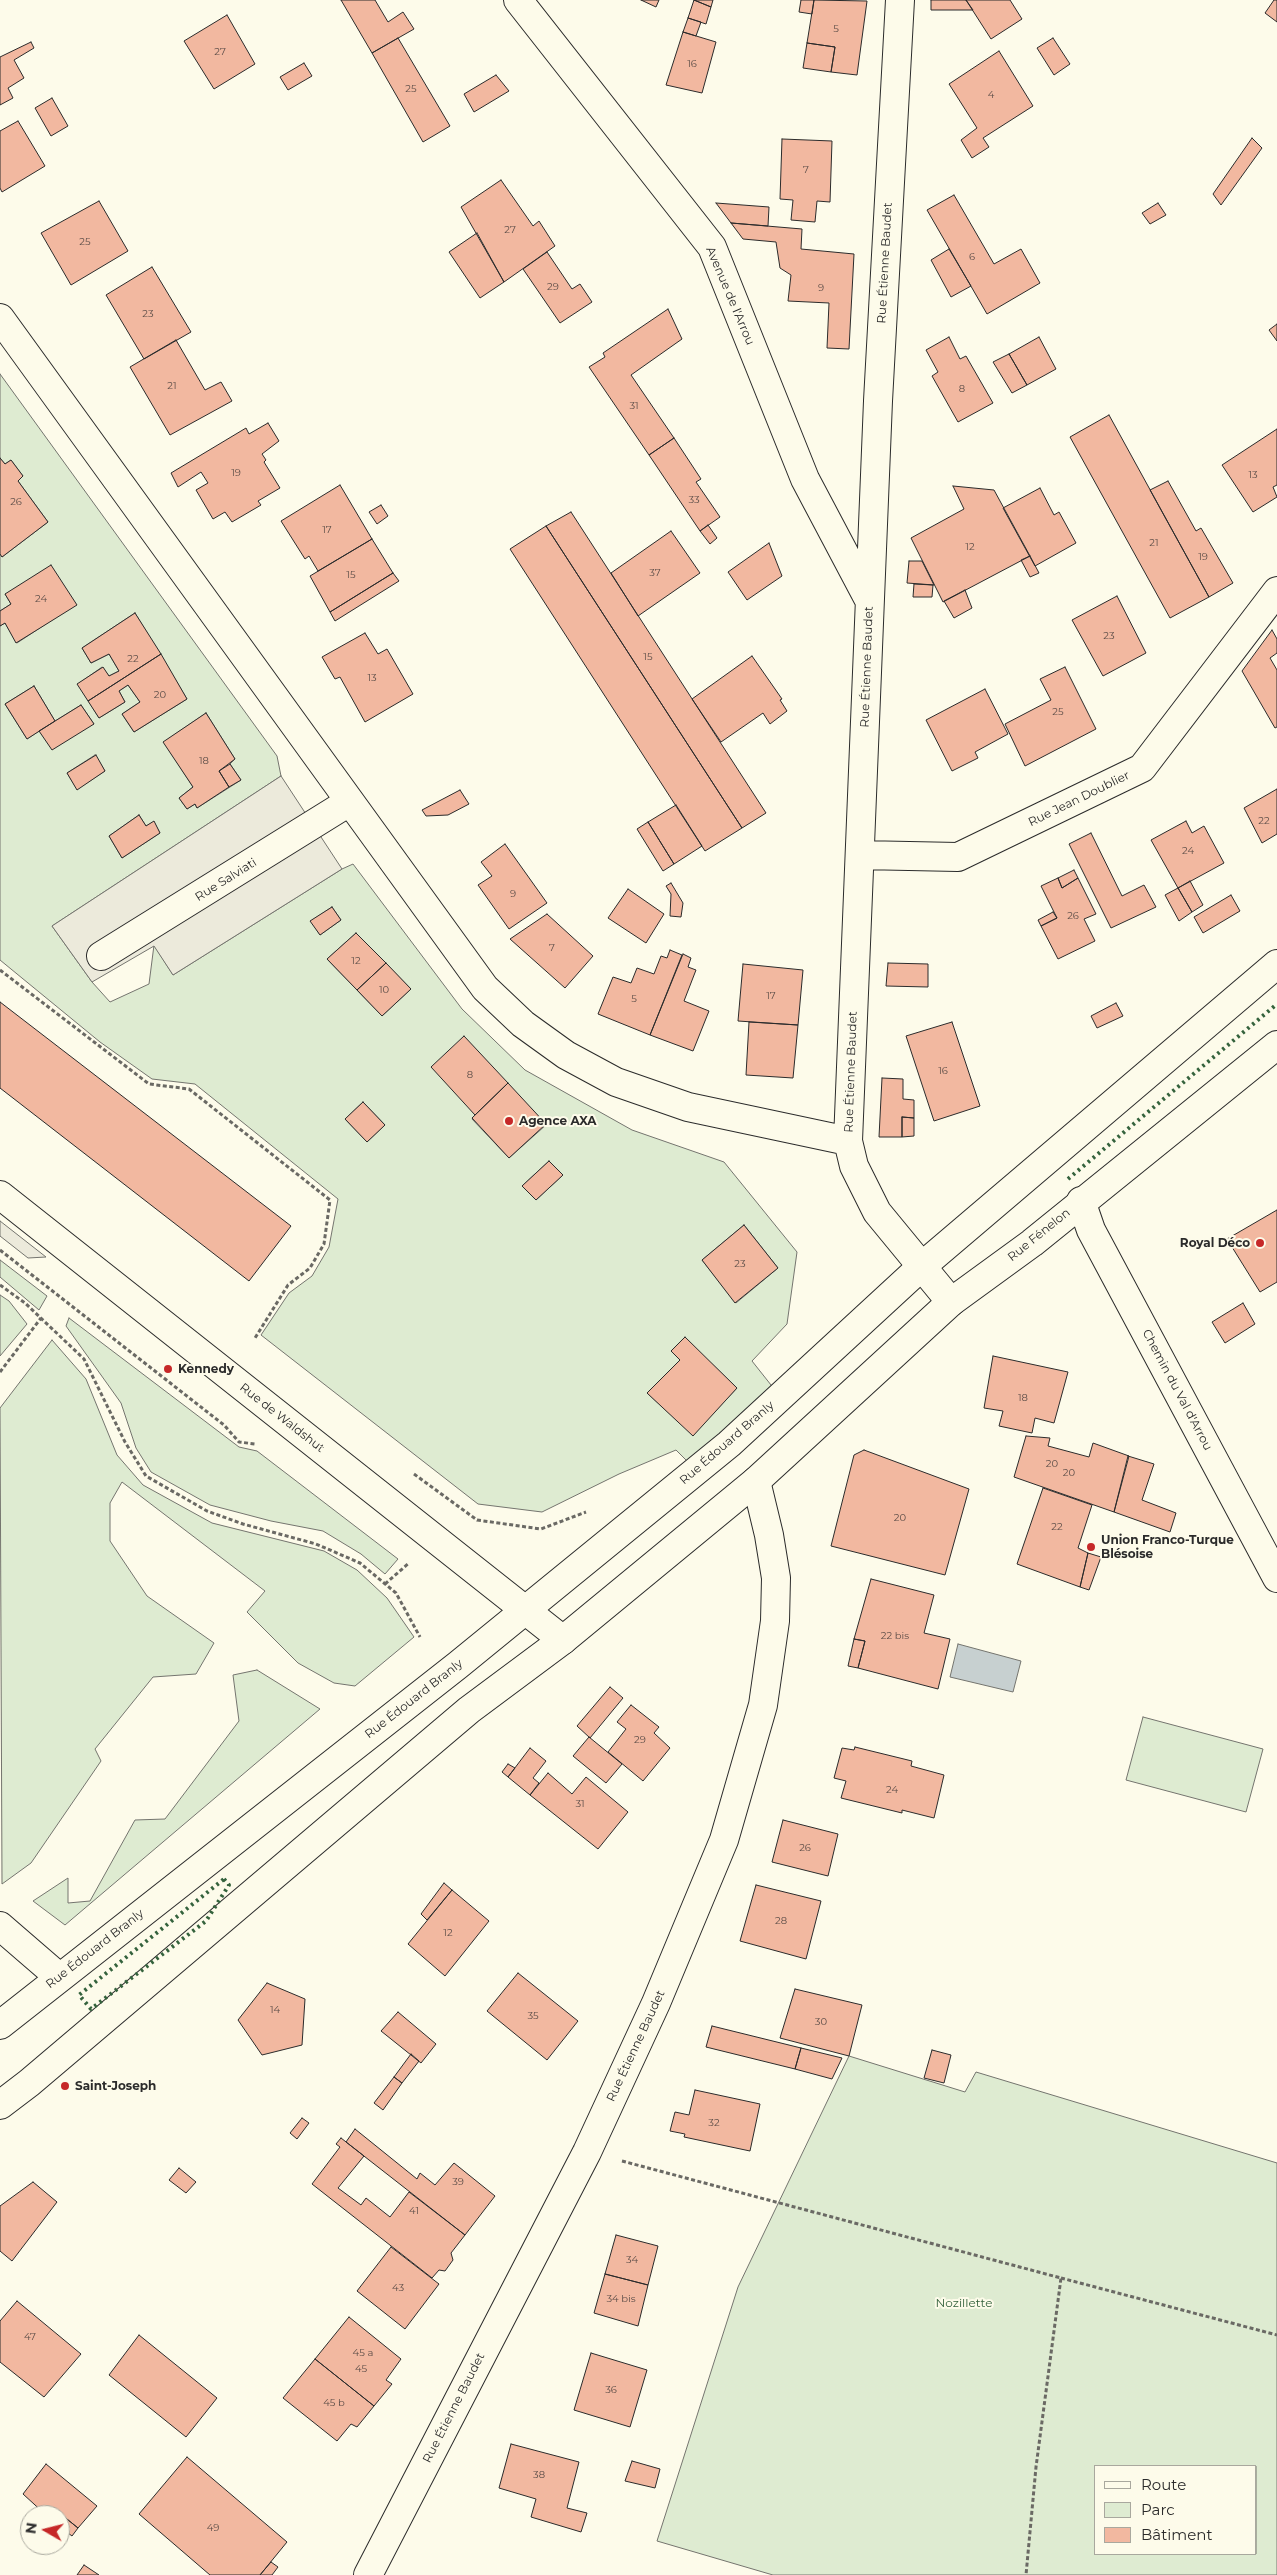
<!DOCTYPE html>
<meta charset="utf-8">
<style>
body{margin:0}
#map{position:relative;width:1277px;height:2575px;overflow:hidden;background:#fdfbea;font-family:Montserrat,sans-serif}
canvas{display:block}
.legend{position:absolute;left:1094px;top:2465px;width:162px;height:90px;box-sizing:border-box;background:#fdfbea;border:1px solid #a9a89e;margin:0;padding:6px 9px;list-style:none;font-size:15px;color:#2b2b2b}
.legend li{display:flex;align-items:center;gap:10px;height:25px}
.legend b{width:25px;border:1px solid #a9a89e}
.north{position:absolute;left:20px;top:2505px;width:50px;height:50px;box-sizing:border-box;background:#fdfbea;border:1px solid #a9a89e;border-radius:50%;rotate:278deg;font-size:14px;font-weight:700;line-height:20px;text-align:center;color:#2b2b2b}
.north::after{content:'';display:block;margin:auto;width:18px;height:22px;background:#c62828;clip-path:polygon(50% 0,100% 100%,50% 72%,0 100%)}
</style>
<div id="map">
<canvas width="1277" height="2575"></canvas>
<ul class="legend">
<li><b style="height:6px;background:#fdfbea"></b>Route</li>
<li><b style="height:14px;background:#deebd1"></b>Parc</li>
<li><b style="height:14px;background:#f2b8a0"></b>Bâtiment</li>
</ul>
<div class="north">N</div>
</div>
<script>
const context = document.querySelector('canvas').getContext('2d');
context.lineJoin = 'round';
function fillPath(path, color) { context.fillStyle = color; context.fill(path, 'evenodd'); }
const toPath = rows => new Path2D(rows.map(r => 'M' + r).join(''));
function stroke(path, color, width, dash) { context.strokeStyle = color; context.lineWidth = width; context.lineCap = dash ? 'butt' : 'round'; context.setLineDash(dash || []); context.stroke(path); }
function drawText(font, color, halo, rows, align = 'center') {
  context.font = font + ' Montserrat,sans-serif'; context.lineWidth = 4; context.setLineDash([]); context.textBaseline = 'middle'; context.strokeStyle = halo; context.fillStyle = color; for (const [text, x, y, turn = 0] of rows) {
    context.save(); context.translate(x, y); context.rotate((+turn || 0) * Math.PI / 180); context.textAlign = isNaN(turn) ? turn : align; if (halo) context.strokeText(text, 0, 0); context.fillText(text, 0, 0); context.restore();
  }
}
const green = toPath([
 [0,374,277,756,281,776,52,926,92,982,110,1002,149,984,154,945,173,975,342,869,353,864,462,1009,525,1070,632,1130,724,1162,797,1252,787,1324,752,1361,775,1390,689,1463,676,1450,619,1474,542,1512,478,1504,261,1335,289,1293,312,1276,329,1247,338,1199,195,1084,152,1079,100,1042,0,960,0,626,5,623,17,643,76,604,5,594,11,604,0,611,0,554,2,557,48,522,18,481,23,476,11,460,5,464,0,458,0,374],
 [135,613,187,699,134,732,122,714,140,702,128,685,119,691,125,702,99,718,78,684,102,667,109,676,119,671,109,654,91,663,82,648,135,613],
 [34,686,55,721,81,705,94,724,39,731,27,739,5,704,34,686],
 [206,713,235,759,230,764,241,780,197,808,195,804,187,809,179,798,193,787,164,742,206,713],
 [95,755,105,771,77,789,67,773,95,755],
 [139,815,146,826,154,822,160,833,122,858,109,836,139,815],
 [332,907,341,920,320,935,311,921,332,907],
 [356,933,411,989,382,1016,327,959,356,933],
 [464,1037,546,1125,509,1158,472,1119,475,1115,464,1037],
 [363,1102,385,1125,367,1142,345,1119,363,1102],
 [549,1161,563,1175,536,1200,522,1186,549,1161],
 [744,1225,778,1268,736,1303,702,1260,744,1225],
 [685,1338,737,1388,693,1435,647,1393,680,1360,685,1338],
 [0,1260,47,1296,39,1310,0,1277,0,1260],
 [0,1295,9,1301,27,1324,0,1356,0,1295],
 [69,1318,239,1447,257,1451,398,1559,385,1574,361,1554,323,1531,271,1521,210,1505,151,1472,136,1448,121,1403,66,1326,69,1318],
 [52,1340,86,1379,117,1455,143,1485,212,1523,324,1551,357,1570,387,1598,414,1637,355,1686,334,1683,298,1663,247,1612,265,1591,122,1482,110,1503,110,1541,147,1596,214,1643,196,1674,153,1677,95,1749,101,1761,31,1863,2,1884,0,1408,52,1340],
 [257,1670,320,1709,65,1925,33,1901,68,1878,68,1903,90,1901,135,1820,165,1819,239,1721,233,1675,257,1670],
 [1143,1717,1263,1749,1246,1812,1126,1780,1143,1717],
 [849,2056,965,2092,976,2072,1277,2163,1277,2575,773,2575,657,2541,738,2287,849,2056],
 [1096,2466,1256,2466,1256,2554,1096,2554,1096,2466]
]);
fillPath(green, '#deebd1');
stroke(green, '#74746e', 1);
const parking = toPath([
 [281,776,342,869,173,975,154,946,92,982,52,926,281,776],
 [0,1221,46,1257,28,1258,0,1236,0,1221]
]);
fillPath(parking, '#eceadb');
stroke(parking, '#74746e', 1);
const water = toPath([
 [958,1644,1021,1661,1013,1692,950,1677,958,1644]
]);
fillPath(water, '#c7d0d0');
stroke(water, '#74746e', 1);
const building = toPath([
 [341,0,375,0,388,22,403,12,414,29,372,53,341,0],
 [641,0,659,0,656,7,641,0],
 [694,0,711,7,706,24,688,18,694,0],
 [694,0,713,0,711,7,694,0],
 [801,0,814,0,812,14,799,12,801,0],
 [814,0,867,1,857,75,831,72,835,47,807,43,814,0],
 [931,0,966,0,973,10,931,10,931,0],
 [966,0,1010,0,1022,19,991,39,966,0],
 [1274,0,1277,0,1277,22,1265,13,1274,0],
 [227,15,255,64,214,89,184,41,227,15],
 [688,18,701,22,696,36,683,32,688,18],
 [683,32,716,42,702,93,666,85,683,32],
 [398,38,450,126,423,142,372,53,398,38],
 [1053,38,1070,64,1054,75,1037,48,1053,38],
 [31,42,34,48,14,60,24,78,8,88,13,98,0,105,0,57,31,42],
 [807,43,835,47,831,72,803,68,807,43],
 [999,51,1033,106,983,138,989,147,972,158,961,140,977,128,949,84,999,51],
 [304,63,312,76,288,90,280,77,304,63],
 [496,75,509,91,474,112,464,94,496,75],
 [52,98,68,126,51,136,35,108,52,98],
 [18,121,45,166,2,192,0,188,0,131,18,121],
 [1252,138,1262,148,1221,205,1213,194,1252,138],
 [782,139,832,141,830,202,817,201,815,222,791,220,793,200,780,199,782,139],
 [501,180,533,226,539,221,555,246,504,282,461,207,501,180],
 [954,195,994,264,1021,249,1040,283,987,314,927,210,954,195],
 [99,201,128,251,71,285,41,233,99,201],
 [716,203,769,207,768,226,731,223,716,203],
 [1158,203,1166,215,1150,224,1142,213,1158,203],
 [731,223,802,229,801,249,854,254,849,349,827,348,829,303,788,301,791,275,780,268,776,242,743,239,731,223],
 [477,233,504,282,480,298,449,252,477,233],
 [949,249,971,286,951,297,931,260,949,249],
 [547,252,572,289,580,284,592,302,560,323,523,269,547,252],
 [152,267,191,332,144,359,106,295,152,267],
 [668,309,682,339,631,375,674,438,649,455,589,367,605,357,603,353,668,309],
 [1277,324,1277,341,1269,330,1277,324],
 [949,337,960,359,966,356,993,403,958,422,932,376,938,372,926,350,949,337],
 [1039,337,1056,369,1027,385,1009,354,1039,337],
 [176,340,205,390,221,382,232,401,170,435,130,367,176,340],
 [1009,354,1027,385,1012,393,993,362,1009,354],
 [1109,415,1209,597,1170,618,1070,437,1109,415],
 [268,423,279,441,262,454,266,460,264,462,280,488,258,501,261,505,232,522,225,512,213,519,196,490,208,483,201,472,178,487,171,473,246,428,249,434,268,423],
 [1277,429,1277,485,1273,487,1277,497,1253,512,1222,465,1277,429],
 [674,438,701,479,696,482,720,517,700,531,649,455,674,438],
 [0,458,5,464,11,460,23,476,18,481,48,522,2,557,0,554,0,458],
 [1168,481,1196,531,1201,528,1233,583,1209,597,1150,490,1168,481],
 [340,485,372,539,318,571,309,556,305,559,281,521,340,485],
 [953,486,994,490,1030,556,943,602,911,538,964,509,953,486],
 [1040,488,1054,515,1059,512,1076,543,1035,566,1003,508,1040,488],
 [381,505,388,516,377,524,369,512,381,505],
 [571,512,766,813,742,828,546,526,571,512],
 [708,525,717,538,710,544,700,531,708,525],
 [546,526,742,828,705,851,510,549,546,526],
 [671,531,700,573,638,616,611,573,671,531],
 [372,539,393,573,330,612,310,576,372,539],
 [769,543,782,576,747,600,728,572,769,543],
 [1030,556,1039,573,1030,577,1021,560,1030,556],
 [909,561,922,561,934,585,907,583,909,561],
 [51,565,77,605,16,643,5,623,0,626,0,611,11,604,5,594,51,565],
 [393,573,399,581,335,621,330,612,393,573],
 [914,584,933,585,932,597,913,597,914,584],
 [965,590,972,608,954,618,944,601,965,590],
 [1117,596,1146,653,1103,676,1072,620,1117,596],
 [135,613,161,654,88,701,77,684,103,667,109,676,119,671,109,654,91,663,82,648,135,613],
 [1272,630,1277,639,1277,653,1270,658,1277,670,1277,727,1275,728,1242,671,1272,630],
 [365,633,378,654,387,649,413,694,365,722,340,677,335,679,322,657,365,633],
 [161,654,187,699,134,732,122,714,140,702,128,685,119,691,125,702,99,718,88,701,161,654],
 [752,656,782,699,780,700,787,711,770,724,763,713,721,742,692,699,752,656],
 [1065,667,1096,729,1025,766,1005,724,1051,700,1040,679,1065,667],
 [34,686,55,721,27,739,5,704,34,686],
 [985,689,1008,734,975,752,978,758,952,771,926,720,985,689],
 [81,705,94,724,52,750,39,731,81,705],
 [206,713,235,759,219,771,229,787,197,808,195,804,187,809,179,798,193,787,163,742,206,713],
 [96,755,105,771,77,790,67,773,96,755],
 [230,764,241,780,229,787,219,771,230,764],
 [1277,789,1277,834,1262,843,1244,808,1277,789],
 [460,790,469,804,448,815,426,816,422,810,460,790],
 [676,805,702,846,674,864,648,822,676,805],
 [139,815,146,826,154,821,160,833,122,858,109,836,139,815],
 [1186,821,1192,833,1204,826,1224,863,1178,888,1151,840,1186,821],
 [648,822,674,864,663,871,637,829,648,822],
 [1091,833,1122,896,1144,885,1156,907,1111,928,1069,844,1091,833],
 [505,844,547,903,509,929,478,885,492,876,481,862,505,844],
 [1074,870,1078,878,1062,888,1058,878,1074,870],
 [1058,878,1062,888,1078,878,1096,914,1084,919,1095,941,1058,959,1041,926,1057,918,1041,886,1058,878],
 [1190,881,1203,905,1192,912,1178,888,1190,881],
 [671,883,683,903,681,917,670,916,671,894,666,886,671,883],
 [1178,888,1192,912,1179,921,1165,895,1178,888],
 [628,889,664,914,646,943,608,918,628,889],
 [1231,895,1240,911,1203,933,1194,917,1231,895],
 [332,907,341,920,320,935,310,921,332,907],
 [1053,912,1057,918,1041,926,1038,920,1053,912],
 [547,914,593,956,565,988,510,939,547,914],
 [356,933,386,963,357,990,327,959,356,933],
 [670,950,682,955,650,1035,598,1014,613,977,631,983,637,968,654,974,661,956,667,958,670,950],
 [683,954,691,958,688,967,696,970,684,1001,709,1011,693,1051,650,1035,683,954],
 [386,963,411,989,382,1016,357,990,386,963],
 [888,963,928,964,928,987,886,986,888,963],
 [743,964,803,970,798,1025,738,1021,743,964],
 [0,1002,291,1226,249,1281,0,1088,0,1002],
 [1116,1003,1123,1016,1097,1028,1091,1016,1116,1003],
 [749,1022,798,1025,793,1078,746,1075,749,1022],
 [952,1022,980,1106,934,1121,906,1036,952,1022],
 [464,1036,508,1083,475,1115,431,1067,464,1036],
 [882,1078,903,1079,903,1099,914,1100,914,1118,902,1117,902,1137,879,1137,882,1078],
 [508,1083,546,1124,509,1158,472,1118,508,1083],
 [363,1102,385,1125,367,1142,345,1119,363,1102],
 [902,1117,914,1118,914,1136,902,1137,902,1117],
 [549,1161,563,1175,536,1200,522,1186,549,1161],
 [1277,1210,1277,1282,1260,1292,1227,1239,1277,1210],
 [744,1225,778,1268,735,1303,702,1260,744,1225],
 [1243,1303,1255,1324,1225,1343,1212,1322,1243,1303],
 [685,1337,737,1388,693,1436,647,1393,680,1360,671,1351,685,1337],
 [993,1356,1068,1372,1054,1423,1035,1418,1032,1433,999,1426,1003,1411,984,1408,993,1356],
 [1026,1436,1050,1438,1048,1446,1089,1457,1093,1443,1129,1456,1114,1512,1014,1477,1026,1436],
 [864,1450,969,1489,945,1575,831,1546,854,1455,864,1450],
 [1128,1456,1154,1464,1142,1500,1176,1513,1170,1532,1114,1512,1128,1456],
 [1043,1488,1092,1505,1078,1548,1088,1553,1080,1587,1017,1564,1043,1488],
 [1088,1553,1101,1557,1089,1590,1080,1587,1088,1553],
 [871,1579,934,1595,924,1633,950,1639,938,1689,858,1668,865,1641,854,1639,871,1579],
 [854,1639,865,1641,858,1668,848,1666,854,1639],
 [610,1687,623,1698,590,1738,577,1726,610,1687],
 [631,1705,659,1727,654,1733,670,1748,643,1781,608,1752,626,1729,617,1722,631,1705],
 [589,1737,622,1764,606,1783,573,1756,589,1737],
 [855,1747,912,1761,911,1766,944,1775,934,1818,902,1810,902,1813,841,1798,846,1781,834,1778,842,1748,854,1750,855,1747],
 [530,1748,546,1761,533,1778,539,1783,530,1795,508,1777,530,1748],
 [508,1764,515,1768,508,1777,502,1772,508,1764],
 [548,1773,572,1794,586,1777,628,1812,598,1849,530,1795,548,1773],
 [783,1820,838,1834,828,1876,772,1862,783,1820],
 [444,1883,452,1890,427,1920,421,1914,444,1883],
 [756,1885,821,1901,806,1959,740,1941,756,1885],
 [452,1890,489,1921,445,1976,408,1944,452,1890],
 [518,1973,578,2021,547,2060,487,2011,518,1973],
 [267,1983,305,1999,302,2045,262,2055,238,2020,267,1983],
 [795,1989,862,2005,849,2056,780,2038,795,1989],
 [398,2012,436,2044,421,2063,381,2031,398,2012],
 [712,2026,801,2048,795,2069,706,2047,712,2026],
 [801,2048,842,2058,832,2079,795,2069,801,2048],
 [932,2050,951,2055,944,2083,924,2078,932,2050],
 [411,2054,419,2061,402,2083,394,2077,411,2054],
 [394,2077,402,2083,383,2110,374,2103,394,2077],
 [695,2090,760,2104,750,2151,684,2137,685,2134,670,2131,675,2112,689,2115,695,2090],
 [302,2118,309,2123,297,2139,290,2133,302,2118],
 [355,2129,417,2179,420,2173,435,2185,454,2163,495,2196,465,2235,346,2142,355,2129],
 [341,2138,364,2156,338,2188,361,2205,366,2198,390,2217,409,2192,465,2235,451,2253,453,2260,445,2271,439,2270,432,2278,312,2184,340,2147,336,2144,341,2138],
 [179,2168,196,2182,186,2193,169,2180,179,2168],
 [33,2182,57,2202,12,2261,0,2251,0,2206,33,2182],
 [616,2235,658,2246,648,2285,605,2274,616,2235],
 [391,2247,439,2284,405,2329,357,2291,391,2247],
 [605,2274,648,2285,638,2326,594,2313,605,2274],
 [17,2301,81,2354,44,2397,0,2362,0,2321,17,2301],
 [349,2317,401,2359,386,2380,392,2384,374,2406,315,2359,349,2317],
 [139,2335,217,2398,186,2437,109,2375,139,2335],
 [591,2353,647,2370,630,2427,574,2410,591,2353],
 [315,2359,374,2406,357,2427,351,2424,337,2441,283,2398,315,2359],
 [511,2444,579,2462,567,2508,587,2513,581,2532,531,2517,536,2499,499,2488,511,2444],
 [187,2457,287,2542,260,2575,210,2575,139,2514,187,2457],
 [632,2461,660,2469,655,2488,625,2481,632,2461],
 [46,2464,97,2506,78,2528,62,2515,60,2518,60,2515,46,2515,23,2494,46,2464],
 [62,2515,78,2528,72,2536,60,2527,62,2515],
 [271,2562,278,2567,272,2575,260,2575,271,2562],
 [84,2565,99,2575,77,2575,84,2565]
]);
fillPath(building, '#f2b8a0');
stroke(building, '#2b2b2b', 1);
const street = toPath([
 [518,0,712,247,805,479,869,600],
 [900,0,878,401,848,1141,854,1166,877,1212,951,1302],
 [0,318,485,988,523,1024,566,1055,616,1082,688,1107,848,1141],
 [860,855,958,857,1142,768,1277,591],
 [101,956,349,802],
 [0,1195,563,1640],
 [1081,1201,1091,1230,1277,1578],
 [0,1926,59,1977],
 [368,2575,587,2152,656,2003,724,1840,763,1705,775,1621,776,1578,769,1535,756,1481]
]);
const primary = toPath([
 [0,2025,458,1665,729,1444,921,1267,1277,964],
 [0,2105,29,2083,469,1710,563,1640,756,1481,951,1302,1032,1243,1277,1045]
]);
stroke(street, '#2b2b2b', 30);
stroke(primary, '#2b2b2b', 30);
stroke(toPath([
 [0,970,149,1084,189,1089,330,1200,324,1244,310,1268,288,1285,255,1338],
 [0,1250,224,1425,239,1442,255,1444],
 [0,1285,25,1303,84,1359,125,1442,146,1476,207,1511,243,1524,316,1544,360,1563,396,1593,420,1637],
 [0,1372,41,1318],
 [414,1474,477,1520,541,1529,586,1512],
 [385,1584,409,1563],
 [622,2161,1061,2278,1036,2467,1026,2575],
 [1061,2278,1277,2335]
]), '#6a6964', 3, [4, 2.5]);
stroke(street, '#fdfbea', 28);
stroke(primary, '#fdfbea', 28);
stroke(toPath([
 [1068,1179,1277,1004],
 [224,1879,229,1885,206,1921,91,2009,79,1995,224,1879]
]), '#34623c', 4, [2.5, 4]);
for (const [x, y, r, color] of [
 [509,1121,5,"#c62828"],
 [1260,1243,5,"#c62828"],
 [168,1369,5,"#c62828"],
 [1091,1547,5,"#c62828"],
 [65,2086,5,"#c62828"]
]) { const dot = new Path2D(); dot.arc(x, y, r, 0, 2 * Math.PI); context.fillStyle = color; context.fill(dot); stroke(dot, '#fdfbea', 2); }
drawText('10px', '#5d4e48', null, [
 ["5",836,29],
 ["27",220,52],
 ["16",692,64],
 ["25",411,89],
 ["4",991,95],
 ["7",806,170],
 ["27",510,230],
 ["25",85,242],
 ["6",972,257],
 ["29",553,287],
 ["9",821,288],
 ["23",148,314],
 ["21",172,386],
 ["8",962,389],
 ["31",634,406],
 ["19",236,473],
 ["13",1253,475],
 ["33",694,500],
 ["26",16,502],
 ["17",327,530],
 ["21",1154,543],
 ["12",970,547],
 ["19",1203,557],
 ["37",655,573],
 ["15",351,575],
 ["24",41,599],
 ["23",1109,636],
 ["15",648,657],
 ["22",133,659],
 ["13",372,678],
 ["20",160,695],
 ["25",1058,712],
 ["18",204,761],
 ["22",1264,821],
 ["24",1188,851],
 ["9",513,894],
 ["26",1073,916],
 ["7",552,948],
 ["12",356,961],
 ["10",384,990],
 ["17",771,996],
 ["5",634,999],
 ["16",943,1071],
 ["8",470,1075],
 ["23",740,1264],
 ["18",1023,1398],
 ["20",1052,1464],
 ["20",1069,1473],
 ["20",900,1518],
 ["22",1057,1527],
 ["22 bis",895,1636],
 ["29",640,1740],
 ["24",892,1790],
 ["31",580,1804],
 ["26",805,1848],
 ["28",781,1921],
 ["12",448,1933],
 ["14",275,2010],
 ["35",533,2016],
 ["30",821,2022],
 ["32",714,2123],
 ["39",458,2182],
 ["41",414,2211],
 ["34",632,2260],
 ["43",398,2288],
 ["34 bis",621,2299],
 ["47",30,2337],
 ["45 a",363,2353],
 ["45",361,2369],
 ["36",611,2390],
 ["45 b",334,2403],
 ["38",539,2475],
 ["49",213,2528]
]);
drawText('12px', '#2b2b2b', '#fdfbea', [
 ["Rue Étienne Baudet",885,263,-87],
 ["Avenue de l'Arrou",730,296,67],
 ["Rue Étienne Baudet",867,667,-88],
 ["Rue Jean Doublier",1079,799,-26],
 ["Rue Salviati",226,880,-32],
 ["Rue Étienne Baudet",851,1072,-88],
 ["Rue Fénelon",1039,1235,-39],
 ["Chemin du Val d'Arrou",1177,1390,62],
 ["Rue de Waldshut",282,1418,38],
 ["Rue Édouard Branly",727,1443,-41],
 ["Rue Édouard Branly",414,1699,-38],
 ["Rue Édouard Branly",95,1949,-38],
 ["Rue Étienne Baudet",636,2046,-65],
 ["Rue Étienne Baudet",454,2408,-63]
]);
drawText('bold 12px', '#2b2b2b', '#fdfbea', [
 ["Agence AXA",519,1121],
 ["Royal Déco",1250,1243,"right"],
 ["Kennedy",178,1369],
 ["Union Franco-Turque",1101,1540],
 ["Blésoise",1101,1554],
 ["Saint-Joseph",75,2086]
], 'left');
drawText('12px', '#34623c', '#fdfbea', [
 ["Nozillette",964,2303]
]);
</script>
